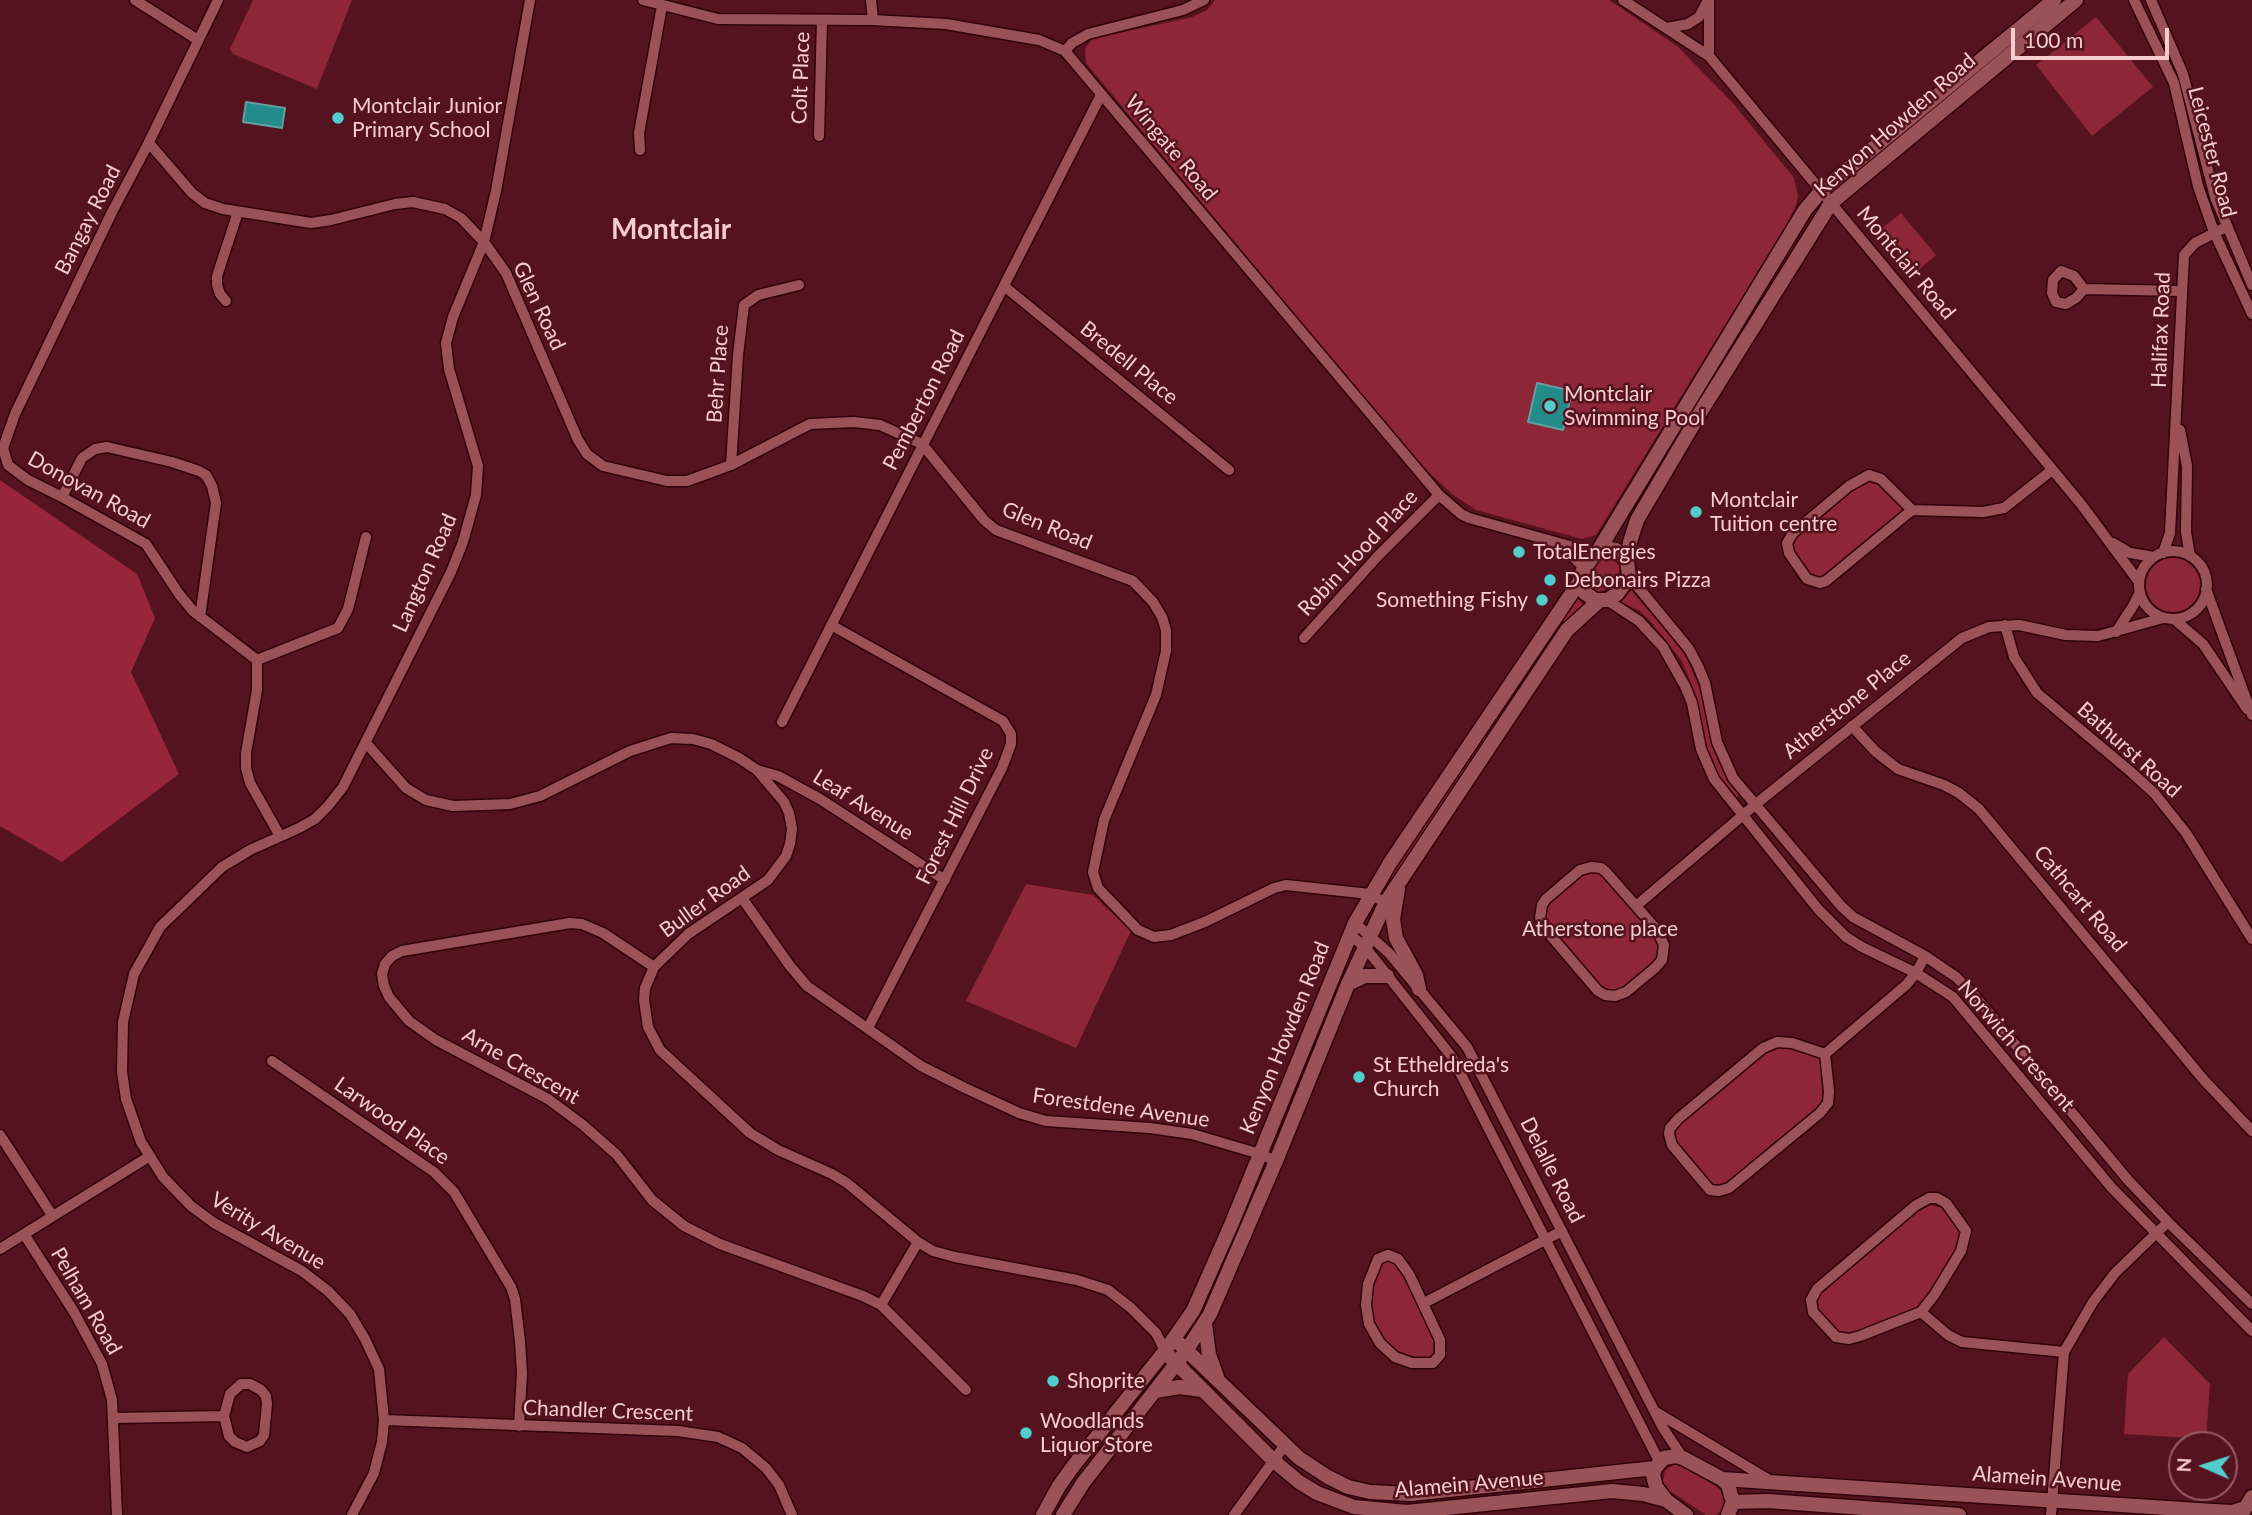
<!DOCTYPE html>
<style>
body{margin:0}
#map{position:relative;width:2252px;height:1515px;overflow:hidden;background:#55131f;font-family:Lato,sans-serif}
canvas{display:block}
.north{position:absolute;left:2168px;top:1431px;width:70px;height:70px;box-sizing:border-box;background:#55131f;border:2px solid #955d65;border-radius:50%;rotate:273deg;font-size:19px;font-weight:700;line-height:28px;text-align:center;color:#f6ccce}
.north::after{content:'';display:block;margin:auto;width:24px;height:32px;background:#52cdcd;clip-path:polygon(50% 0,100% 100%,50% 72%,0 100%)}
.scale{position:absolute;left:2011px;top:28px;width:158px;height:32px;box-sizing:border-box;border:4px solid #f6ccce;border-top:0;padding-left:9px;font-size:21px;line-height:24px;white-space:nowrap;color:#f6ccce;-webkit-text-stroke:5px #55131f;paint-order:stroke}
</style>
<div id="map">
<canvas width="2252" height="1515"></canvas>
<div class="north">N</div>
<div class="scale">100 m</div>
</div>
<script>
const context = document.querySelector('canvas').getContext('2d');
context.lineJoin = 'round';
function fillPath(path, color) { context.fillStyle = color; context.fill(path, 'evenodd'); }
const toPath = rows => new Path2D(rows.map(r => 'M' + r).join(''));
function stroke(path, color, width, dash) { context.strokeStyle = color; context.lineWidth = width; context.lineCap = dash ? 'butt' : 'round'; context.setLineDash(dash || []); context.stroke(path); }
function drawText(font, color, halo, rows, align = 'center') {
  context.font = font + ' Lato,sans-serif'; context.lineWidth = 5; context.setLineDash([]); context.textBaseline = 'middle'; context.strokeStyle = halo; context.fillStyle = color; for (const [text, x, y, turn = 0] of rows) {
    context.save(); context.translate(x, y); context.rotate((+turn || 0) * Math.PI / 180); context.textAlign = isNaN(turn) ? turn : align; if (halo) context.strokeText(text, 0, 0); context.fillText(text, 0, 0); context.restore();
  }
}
fillPath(toPath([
 [253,0,352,0,317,89,233,54,230,49],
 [1215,0,1609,0,1677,46,1732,102,1794,178,1798,195,1796,205,1787,224,1596,535,1582,539,1476,510,1453,495,1414,458,1086,63,1085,49,1092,39,1192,17,1207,10],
 [2096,17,2153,87,2092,136,2036,65],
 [1901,213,1936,255,1915,273,1880,230],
 [1876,480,1901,506,1902,514,1820,580,1809,577,1790,548,1790,541,1860,482],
 [1607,556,1618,560,1620,569,1612,586,1599,592,1591,587,1590,575,1597,562],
 '2146 585a27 27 0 1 1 54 0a27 27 0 1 1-54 0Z',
 [1631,590,1680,647,1687,659,1700,689,1713,749,1725,773,1739,793,1737,798,1719,778,1711,761,1703,735,1695,693,1682,661,1651,622,1640,611,1621,602],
 [1577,598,1584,606,1563,626,1389,887,1387,886,1384,883],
 [1598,871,1604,875,1660,943,1661,951,1656,961,1621,991,1609,992,1597,985,1544,917,1547,906,1584,874],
 [1026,884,1093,895,1131,931,1076,1048,966,1001],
 [1783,1045,1817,1056,1821,1060,1826,1093,1822,1107,1728,1184,1713,1185,1708,1183,1676,1143,1675,1133,1678,1126,1770,1049],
 [1929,1205,1942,1208,1959,1229,1962,1237,1962,1242,1929,1298,1915,1310,1853,1334,1836,1331,1822,1317,1818,1307,1819,1295,1823,1289,1891,1232,1922,1208],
 [1388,1261,1401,1265,1439,1345,1434,1358,1419,1361,1401,1354,1390,1346,1377,1330,1371,1312,1370,1297,1381,1264],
 [2164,1337,2210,1384,2206,1439,2124,1434,2128,1374],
 [1675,1464,1687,1468,1720,1489,1725,1499,1723,1509,1716,1515,1706,1515,1664,1487,1663,1481,1665,1470]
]), '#8d2638');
fillPath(toPath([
 [0,480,137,574,155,618,131,672,179,774,62,862,0,826]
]), '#97253b');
const water = toPath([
 [246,102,285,108,282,128,243,122,246,102],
 [1537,383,1572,391,1563,430,1528,422,1537,383]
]);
fillPath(water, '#248b8b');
stroke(water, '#639e9f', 2);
const minor = toPath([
 [135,0,198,40],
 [218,0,147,146,112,212,15,414,3,448,8,465,28,480,62,497,146,544,179,594,193,611,257,660,257,690,246,753,246,768,250,783,280,836],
 [643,0,718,19,873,20,946,24,1039,40,1065,51,1439,495,1461,514,1469,518,1595,553],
 [871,0,873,20],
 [1623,0,1709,56,2081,504,2139,582],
 [1709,0,1709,56],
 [2134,0,2174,83,2198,186,2214,232,2252,314],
 [2151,0,2183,74,2215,197,2252,285],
 [1667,28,1688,24,1699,17,1708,0],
 [1065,51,1072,43,1088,34,1183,10,1204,0],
 [819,136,822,20],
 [149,143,192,193,205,203,223,209,311,223,331,220,395,204,413,202,445,209,461,218,484,242,506,273,578,440,587,454,603,466,667,481,687,481,731,465,810,424,854,422,880,425,922,444,984,520,996,530,1133,581,1153,602,1162,617,1166,630,1166,651,1156,695,1104,820,1093,872,1098,888,1138,930,1154,937,1171,935,1207,921,1274,888,1286,885,1370,894,1391,906],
 [640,150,639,133,662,6],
 [2061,271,2074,276,2084,289,2076,298,2066,304,2056,302,2052,293,2053,280,2061,271],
 [1004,286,1229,470],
 [2084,289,2181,291],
 [226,301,220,294,217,285,217,276,238,212],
 [2180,430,2187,466,2186,532,2190,556],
 [731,465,738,355,744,305,758,295,799,285],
 [62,497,82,458,95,449,107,447,172,462,199,471,206,475,212,486,216,503,200,617],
 [1912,510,1826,581,1820,583,1807,579,1789,553,1787,543,1793,533,1849,486,1869,475,1881,479,1912,510,1983,512,2004,508,2052,470],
 [2113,543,2130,553,2154,557],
 [1562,545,1584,568],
 '2139 585a34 34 0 1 1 68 0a34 34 0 1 1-68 0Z',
 [2163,553,2170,533,2184,255,2195,243,2226,227],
 [1629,576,1689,649,1698,666,1705,683,1717,742,1733,778,1841,906,1853,917,1925,956,1956,977,1974,995,2128,1180,2168,1222,2252,1304],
 [2206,589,2252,715],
 [1607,600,1639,621,1663,647,1685,686,1692,703,1701,749,1714,779,1818,909,1846,937,1862,947,1916,973,1953,997,2111,1187,2252,1331],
 [2174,619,2203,644,2247,709],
 [831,625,1003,721,1011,734,1011,744,1002,768,868,1028],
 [2005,625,2014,657,2037,693,2131,772,2155,794,2186,833,2252,939],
 [2116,632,2133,606,2140,592],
 [1304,638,1377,557,1439,495],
 [257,660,338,628,348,609,366,537],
 [782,722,1101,95],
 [1852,726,1875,751,1898,769,1944,785,1959,793,1979,809,2203,1079,2252,1131],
 [366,743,406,788,426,800,453,806,510,804,540,796,630,751,671,738,693,739,711,744,739,758,757,770,784,802,789,813,792,829,790,844,786,856,768,880,688,934,654,967,645,988,644,1000,648,1027,660,1050,750,1133,778,1150,832,1174,847,1183,918,1242,933,1251,955,1257,1077,1280,1108,1290,1131,1308,1156,1333,1165,1351],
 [757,770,778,776,820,799,945,880],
 [1591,867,1601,868,1606,872,1657,930,1664,945,1662,960,1655,968,1626,992,1615,996,1605,995,1598,991,1545,929,1540,918,1542,905,1546,899,1580,870,1591,867],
 [742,898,790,966,807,986,921,1066,965,1088,1019,1113,1046,1121,1150,1128,1192,1134,1260,1154,1276,1161],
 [1636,906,1756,804,1962,638,1989,627,2019,625,2066,635,2098,636,2163,618],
 [1355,923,1389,953,1467,1047,1663,1428,1683,1458],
 [1349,934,1365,947,1452,1057,1659,1461],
 [654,967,603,933,582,924,570,923,402,951,392,956,385,964,382,974,384,986,389,997,409,1021,436,1040,548,1099,583,1125,617,1155,652,1200,684,1226,720,1244,863,1296,881,1305,966,1390],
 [1777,1042,1792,1043,1825,1054,1829,1091,1828,1103,1820,1113,1729,1188,1719,1191,1710,1190,1672,1145,1669,1134,1670,1128,1679,1118,1763,1048,1777,1042],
 [1825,1054,1906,985,1916,973,1925,956],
 [272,1061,434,1172,454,1192,511,1287,515,1299,520,1341,522,1373,519,1426],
 [0,1135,52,1215],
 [1929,1198,1937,1198,1946,1203,1966,1231,1961,1251,1935,1294,1921,1312,1860,1336,1849,1339,1836,1337,1813,1312,1811,1300,1817,1289,1915,1206,1929,1198],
 [24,1234,74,1312,102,1364,112,1400,117,1515],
 [0,1249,150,1156],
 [1388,1255,1398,1259,1409,1274,1440,1340,1440,1355,1433,1363,1412,1363,1395,1357,1380,1343,1369,1324,1366,1305,1368,1284,1378,1259,1388,1255],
 [1424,1303,1562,1231],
 [881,1305,918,1242],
 [1921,1312,1948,1335,1962,1342,2064,1352],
 [241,1384,250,1384,261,1390,266,1396,267,1404,264,1435,260,1441,247,1447,235,1442,229,1436,224,1416,230,1394,241,1384],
 [1656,1412,1771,1481],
 [114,1418,224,1416],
 [384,1420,678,1431,718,1437,742,1448,766,1468,779,1485,792,1515],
 [352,1515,374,1473,382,1442,384,1420,379,1369,365,1339,350,1314,328,1291,302,1271,214,1223,191,1206,163,1177,141,1142,126,1099,122,1072,123,1022,134,974,160,927,222,867,250,850,299,828,315,819,328,806,343,787,451,572,463,542,476,495,478,466,449,369,446,343,453,317,484,242,496,191,530,0],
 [1234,1515,1285,1445],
 [2051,1515,2064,1352,2093,1302,2115,1273,2168,1222]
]);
const tertiary = toPath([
 [1598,551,1805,210,1821,191,2054,0],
 [1627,561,1616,550,1610,549,1595,553,1581,574,1580,581,1585,593,1595,600,1607,600,1617,594,1625,583,1629,576,1627,561,1630,542,1637,520,1703,408,1831,203,2076,0],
 [1398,889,1393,919,1396,938,1416,975,1419,989],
 [1348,984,1365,976,1387,976],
 [1205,1324,1209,1355,1217,1377],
 [1180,1344,1299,1458,1328,1477,1348,1487,1370,1492,1411,1494,1655,1468],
 [1170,1357,1274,1461,1299,1482,1317,1493,1354,1507,1407,1512,1612,1491,1643,1494,1666,1500],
 [1156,1391,1179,1387,1202,1390],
 [1722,1479,2213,1511,2232,1512,2242,1509],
 [1733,1502,1768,1501,1959,1515],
 [1043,1515,1059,1486,1074,1465,1165,1351,1193,1311,1231,1225,1355,923,1390,863,1580,581],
 [1063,1515,1083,1483,1186,1351,1210,1314,1276,1161,1348,984,1386,902,1567,630,1599,601],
 [1686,1515,1666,1500,1656,1487,1653,1475,1655,1468,1664,1458,1676,1456,1683,1458,1722,1479,1728,1485,1733,1502,1728,1515],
 [2241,1515,2252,1497]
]);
stroke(minor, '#32020c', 13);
stroke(tertiary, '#32020c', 17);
stroke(minor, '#9a5259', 10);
stroke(tertiary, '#9a5259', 14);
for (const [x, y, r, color] of [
 [338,118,7,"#52cdcd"],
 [1550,406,7,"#52cdcd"],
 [1696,512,7,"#52cdcd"],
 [1519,552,7,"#52cdcd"],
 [1550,580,7,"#52cdcd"],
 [1542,600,7,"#52cdcd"],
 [1359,1077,7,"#52cdcd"],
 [1053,1381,7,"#52cdcd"],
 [1026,1433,7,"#52cdcd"]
]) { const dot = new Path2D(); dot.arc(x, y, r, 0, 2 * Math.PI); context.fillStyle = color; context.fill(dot); stroke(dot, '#55131f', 2.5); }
drawText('21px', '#f6ccce', '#55131f', [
 ["Colt Place",801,78,-88],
 ["Kenyon Howden Road",1895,125,-41],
 ["Wingate Road",1171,148,50],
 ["Leicester Road",2212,152,75],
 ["Bangay Road",88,220,-63],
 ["Montclair Road",1906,263,50],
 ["Glen Road",539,306,65],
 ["Halifax Road",2161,330,-88],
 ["Bredell Place",1129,363,39],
 ["Behr Place",718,374,-86],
 ["Pemberton Road",924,400,-63],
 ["Donovan Road",89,490,29],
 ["Glen Road",1047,526,22],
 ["Robin Hood Place",1358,553,-47],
 ["Langton Road",425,573,-66],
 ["Atherstone Place",1847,705,-39],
 ["Bathurst Road",2129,750,42],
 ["Leaf Avenue",863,805,32],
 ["Forest Hill Drive",955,816,-64],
 ["Cathcart Road",2080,899,50],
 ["Buller Road",705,902,-36],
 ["Kenyon Howden Road",1285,1038,-68],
 ["Norwich Crescent",2016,1046,49],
 ["Arne Crescent",521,1066,30],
 ["Forestdene Avenue",1121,1108,8],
 ["Larwood Place",392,1121,35],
 ["Delalle Road",1552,1170,63],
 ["Verity Avenue",268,1231,31],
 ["Pelham Road",86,1301,60],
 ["Chandler Crescent",608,1411,2],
 ["Alamein Avenue",2047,1479,4],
 ["Alamein Avenue",1469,1484,-5]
]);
drawText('21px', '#f6ccce', '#55131f', [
 ["Montclair Junior",352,106],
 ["Primary School",352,130],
 ["Montclair",1564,394],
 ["Swimming Pool",1564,418],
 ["Montclair",1710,500],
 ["Tuition centre",1710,524],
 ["TotalEnergies",1533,552],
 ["Debonairs Pizza",1564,580],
 ["Something Fishy",1528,600,"right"],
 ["St Etheldreda's",1373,1065],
 ["Church",1373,1089],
 ["Shoprite",1067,1381],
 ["Woodlands",1040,1421],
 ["Liquor Store",1040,1445]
], 'left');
drawText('21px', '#eccccd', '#55131f', [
 ["Atherstone place",1600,929]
]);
drawText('bold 28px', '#f6ccce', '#55131f', [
 ["Montclair",671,230]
]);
</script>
